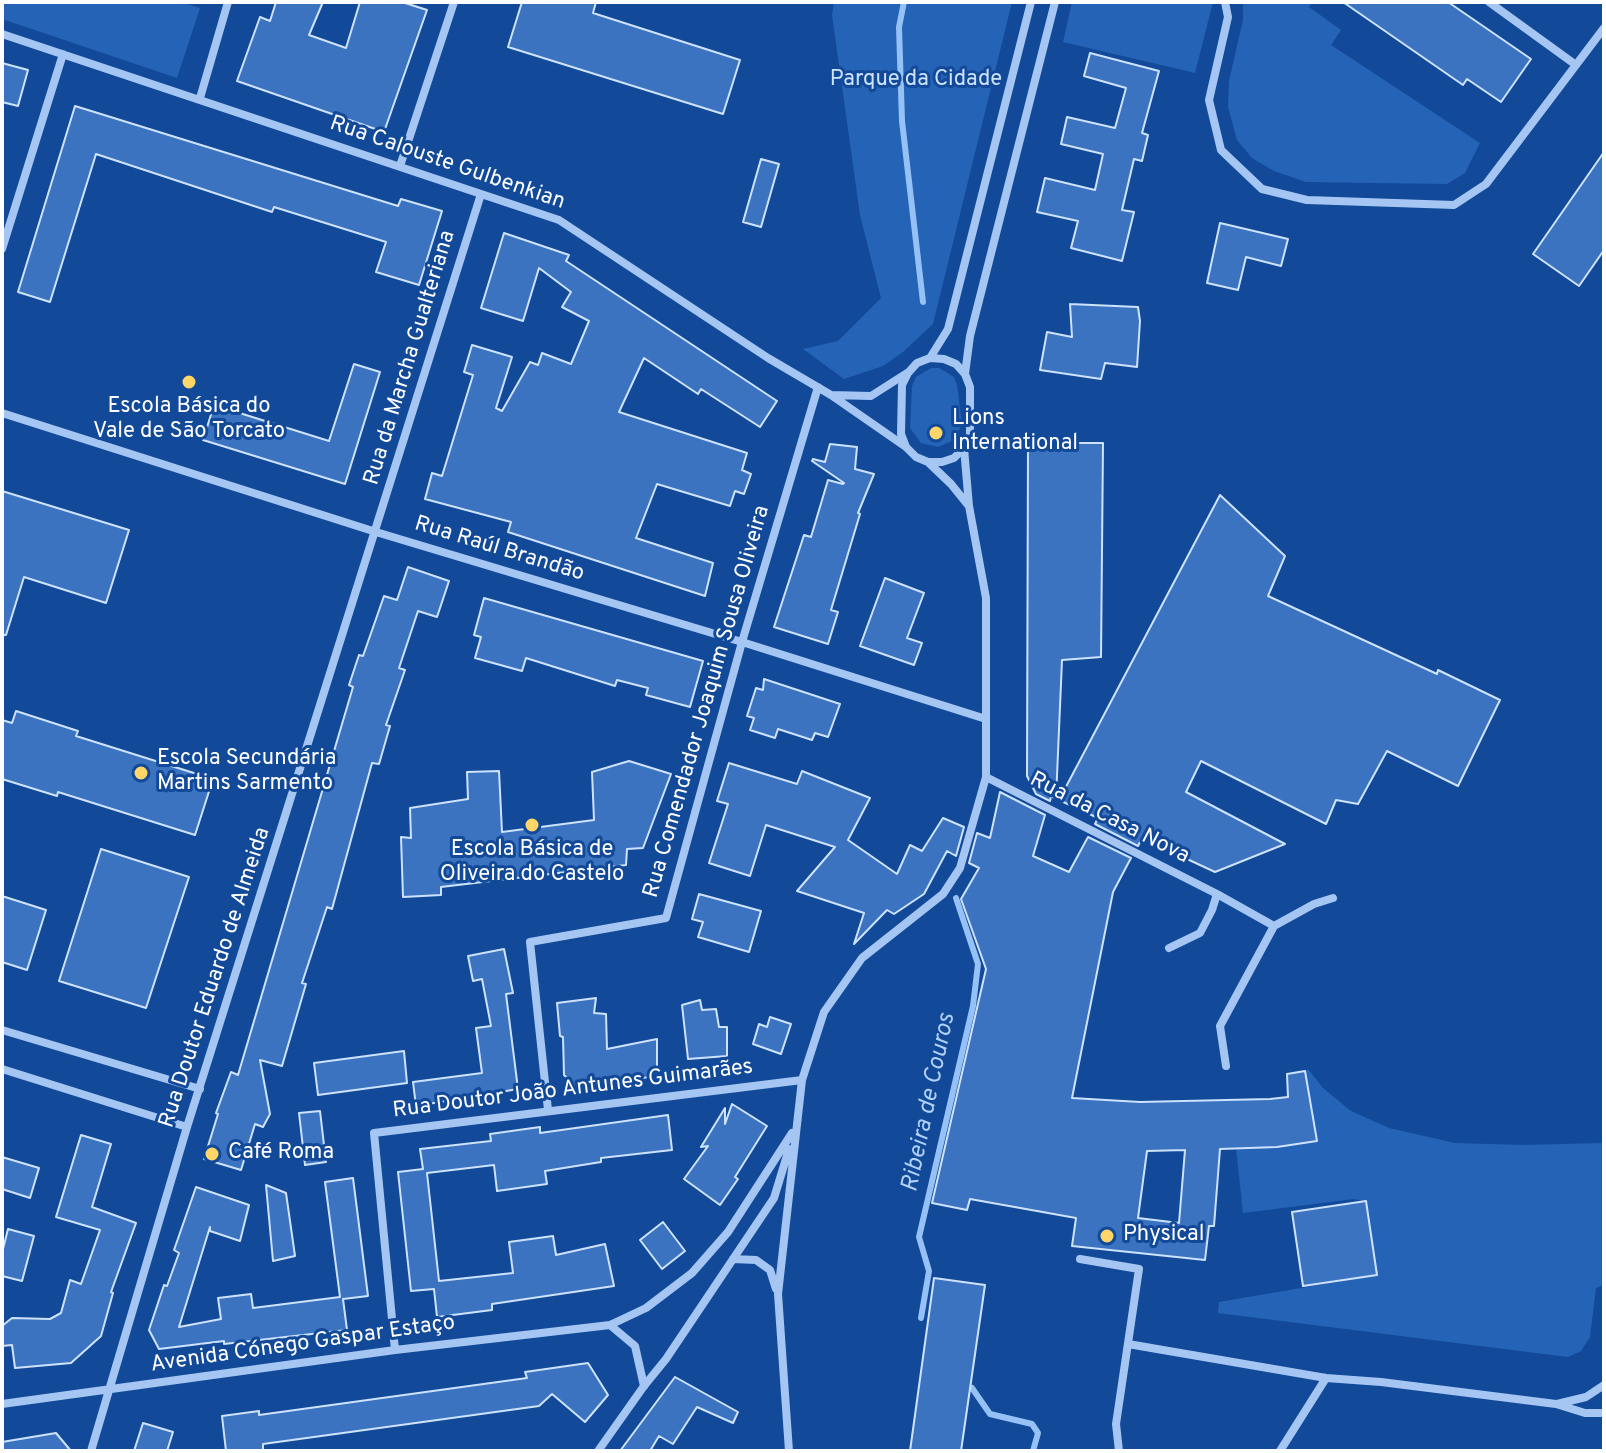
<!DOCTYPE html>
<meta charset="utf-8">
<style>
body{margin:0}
#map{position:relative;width:1606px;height:1453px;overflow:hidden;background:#124a99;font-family:Overpass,sans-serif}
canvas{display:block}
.frame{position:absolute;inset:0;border:4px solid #fff;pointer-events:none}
</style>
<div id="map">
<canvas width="1606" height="1453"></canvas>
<div class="frame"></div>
</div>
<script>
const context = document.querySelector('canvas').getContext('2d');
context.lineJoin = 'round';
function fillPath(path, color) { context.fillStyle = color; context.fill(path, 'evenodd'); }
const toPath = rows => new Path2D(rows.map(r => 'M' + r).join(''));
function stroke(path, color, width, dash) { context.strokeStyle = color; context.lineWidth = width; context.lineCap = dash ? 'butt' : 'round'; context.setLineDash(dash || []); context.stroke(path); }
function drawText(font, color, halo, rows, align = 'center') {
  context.font = font + ' Overpass,sans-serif'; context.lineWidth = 6; context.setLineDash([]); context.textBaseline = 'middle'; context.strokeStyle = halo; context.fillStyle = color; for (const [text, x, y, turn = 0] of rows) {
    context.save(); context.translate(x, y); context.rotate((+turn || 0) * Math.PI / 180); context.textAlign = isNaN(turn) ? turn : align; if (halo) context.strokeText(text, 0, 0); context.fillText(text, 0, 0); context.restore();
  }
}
fillPath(toPath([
 [2,2,181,2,200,8,177,78,2,19],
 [834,2,1012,2,933,324,903,352,883,366,844,379,803,349,838,341,881,298,860,215,832,15],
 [1072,2,1213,2,1195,73,1063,42],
 [1243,2,1312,2,1309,7,1341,30,1331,45,1480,143,1465,173,1447,184,1306,182,1274,171,1252,158,1237,140,1228,107,1229,81,1243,20],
 [931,368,939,368,954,377,957,385,962,424,954,440,938,447,921,443,910,428,912,386,916,377],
 [1308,1069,1323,1088,1351,1111,1389,1128,1455,1143,1523,1145,1604,1143,1604,1285,1596,1288,1590,1337,1581,1351,1568,1357,1218,1313,1219,1302,1377,1275,1365,1201,1354,1199,1243,1213,1236,1148,1277,1147,1317,1141,1305,1071]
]), '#2563b7');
stroke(toPath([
 [904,2,899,27,902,121,923,302],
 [921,1318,929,1271,919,1237,973,1006,978,964,956,898],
 [972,1388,990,1414,1032,1424,1038,1433,1033,1451]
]), '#96c1f6', 6);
const building = toPath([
 [276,2,323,2,309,35,346,48,360,2,402,2,427,10,384,132,237,81,260,17,270,21,276,2],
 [522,2,596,2,593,13,740,60,723,114,508,47,522,2],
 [1343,2,1448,2,1531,59,1501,102,1467,79,1463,85,1343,2],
 [1090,53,1159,71,1142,133,1148,135,1142,161,1134,159,1122,210,1134,212,1122,261,1071,248,1078,221,1037,212,1045,178,1095,190,1103,154,1061,144,1067,117,1115,128,1126,88,1084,76,1090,53],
 [2,63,28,70,18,106,2,102,2,63],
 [75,106,398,206,401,199,442,211,419,285,376,272,386,242,274,207,272,212,96,154,50,302,18,292,75,106],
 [1604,152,1604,250,1579,286,1533,254,1604,152],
 [761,159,779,164,761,227,743,222,761,159],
 [1220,223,1288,239,1281,266,1246,257,1238,290,1207,283,1220,223],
 [504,233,569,255,566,261,777,401,760,427,701,389,698,394,644,358,619,412,747,453,742,470,751,474,744,494,735,491,730,506,657,484,636,538,713,563,705,596,508,532,511,522,425,499,432,473,442,476,473,375,464,372,472,345,512,357,496,408,502,411,530,362,538,365,542,353,571,364,589,321,562,307,571,292,539,268,523,321,481,308,504,233],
 [1070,304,1138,307,1140,321,1137,367,1105,363,1101,379,1040,370,1047,332,1072,337,1070,304],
 [354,364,380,372,345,484,203,440,214,405,329,441,354,364],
 [1028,443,1103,443,1101,657,1062,660,1056,799,1051,796,1050,801,1036,794,1027,776,1028,443],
 [830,444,857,447,855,469,874,474,858,513,860,514,831,610,838,612,828,644,774,627,804,535,811,537,828,480,843,484,844,483,812,461,813,459,825,462,830,444],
 [2,491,129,530,106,603,24,577,6,635,2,635,2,491],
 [1220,495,1285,556,1268,596,1437,674,1438,670,1500,700,1458,786,1387,751,1358,804,1336,800,1326,824,1201,761,1186,792,1285,844,1215,872,1142,838,1138,846,1095,824,1098,818,1059,800,1220,495],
 [408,567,449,581,437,617,418,611,399,668,405,670,386,725,390,726,379,764,372,763,332,909,327,907,302,983,306,984,282,1066,260,1060,270,1114,263,1127,255,1124,241,1170,204,1159,218,1114,216,1113,231,1072,238,1075,353,687,349,685,359,655,363,656,384,596,397,600,408,567],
 [885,578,924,593,907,638,922,643,914,665,860,646,885,578],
 [484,598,703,661,690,707,646,695,648,688,617,680,615,686,526,658,522,671,475,658,481,637,474,635,484,598],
 [764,679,840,704,828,737,815,733,812,740,778,729,775,738,750,730,754,718,747,716,756,688,763,690,764,679],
 [16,711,78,731,76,736,213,779,195,835,58,792,57,796,2,779,2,720,12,723,16,711],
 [629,761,671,774,643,848,627,849,626,865,441,887,441,895,403,897,401,837,411,838,410,808,468,799,467,772,499,771,502,832,594,820,592,772,629,761],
 [729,763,797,784,802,771,870,798,848,840,897,874,910,845,922,851,943,818,964,827,956,856,947,851,924,894,894,914,887,910,854,944,864,913,797,891,835,847,766,825,750,876,709,863,728,804,717,801,729,763],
 [1000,792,1045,815,1033,856,1069,872,1088,837,1131,858,1113,892,1072,1098,1140,1102,1270,1099,1288,1097,1287,1074,1305,1071,1317,1141,1277,1147,1220,1149,1214,1226,1209,1226,1205,1260,1072,1246,1076,1218,970,1199,967,1210,932,1203,986,969,961,899,979,868,969,863,977,833,990,838,1000,792],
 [1185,1150,1179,1223,1138,1218,1147,1151,1185,1150],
 [101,849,189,877,146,1008,59,981,101,849],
 [699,894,761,911,749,952,698,937,703,922,692,919,699,894],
 [2,896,46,910,27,970,2,962,2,896],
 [504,949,513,993,506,994,518,1089,416,1106,413,1082,482,1073,476,1028,491,1026,482,979,473,981,468,956,504,949],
 [596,998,594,1013,606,1014,607,1049,657,1039,657,1076,576,1087,564,1075,563,1037,560,1036,557,1003,596,998],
 [700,1000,702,1010,716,1009,719,1027,727,1027,727,1056,688,1059,682,1005,700,1000],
 [770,1017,791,1024,781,1054,753,1044,759,1024,767,1027,770,1017],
 [404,1051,407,1083,318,1095,314,1063,404,1051],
 [732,1104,767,1126,735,1177,738,1179,720,1205,684,1179,708,1146,701,1147,725,1108,725,1124,732,1104],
 [320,1111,326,1162,305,1165,299,1113,320,1111],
 [668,1115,672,1150,601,1158,601,1162,545,1171,547,1184,497,1191,494,1165,427,1173,439,1281,513,1273,509,1242,553,1236,556,1255,605,1244,614,1286,492,1304,492,1310,437,1317,434,1289,411,1291,398,1172,423,1169,420,1149,491,1141,490,1134,540,1127,540,1133,668,1115],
 [81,1135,111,1144,92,1207,136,1223,111,1292,113,1293,101,1336,71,1363,15,1368,12,1345,2,1346,2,1326,12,1318,50,1319,61,1313,70,1280,81,1284,100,1230,56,1217,81,1135],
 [2,1157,39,1168,30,1198,2,1189,2,1157],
 [353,1178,368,1296,343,1299,347,1330,224,1344,224,1341,159,1349,149,1330,164,1285,167,1286,179,1253,174,1250,196,1187,249,1205,240,1241,210,1231,210,1227,179,1327,221,1319,218,1298,251,1294,253,1308,340,1297,325,1182,353,1178],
 [266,1185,286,1193,295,1256,273,1261,266,1185],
 [1366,1201,1377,1275,1303,1286,1292,1212,1366,1201],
 [663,1222,685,1251,662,1269,640,1240,663,1222],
 [8,1229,34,1236,22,1281,2,1276,2,1253,8,1229],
 [934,1278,985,1285,961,1451,910,1451,934,1278],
 [588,1363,608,1395,585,1422,552,1394,539,1406,263,1444,263,1451,226,1451,222,1416,259,1411,259,1415,527,1378,525,1372,588,1363],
 [675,1377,738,1412,733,1423,697,1407,673,1444,659,1436,650,1451,620,1451,675,1377],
 [143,1423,173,1432,167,1451,134,1451,143,1423],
 [56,1433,71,1451,2,1451,2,1442,56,1433]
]);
fillPath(building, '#3b73c1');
stroke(building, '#cde2fd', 2);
stroke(toPath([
 [1225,2,1228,17,1209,100,1221,150,1262,189,1307,200,1454,205,1486,184,1604,28],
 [1489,2,1576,65],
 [2,34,559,220,768,358,831,395,906,447],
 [200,98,228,2],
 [400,166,454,2],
 [2,249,63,54],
 [930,358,948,329,1031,2],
 [930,358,944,359,956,364,965,374,970,387,970,436,964,448,954,458,942,462,928,462,916,457,906,447,901,434,902,385,908,373,917,363,930,358],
 [965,374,970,336,1055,2],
 [831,395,871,396,907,373],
 [2,413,376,532,742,642,986,719],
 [929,463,951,484,968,505],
 [986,777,1217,894,1212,910,1200,933,1169,948],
 [1217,894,1274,926,1314,904,1333,898],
 [2,1030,200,1089],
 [1226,1066,1220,1026,1274,926],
 [2,1069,187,1127],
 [548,1110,530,942,666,918,742,642,818,387],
 [733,1259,756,1260,770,1270,776,1289],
 [1080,1259,1139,1269,1116,1424,1119,1451],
 [610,1325,635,1346,644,1386],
 [1128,1344,1326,1378,1381,1382,1556,1404,1585,1413,1604,1413],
 [395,1350,374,1133,802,1080],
 [2,1404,395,1350,610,1325,646,1308,692,1273,728,1232,792,1133],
 [1557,1404,1586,1397,1604,1385],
 [91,1451,187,1127,481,194],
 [598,1451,644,1386,666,1359,774,1198,789,1149],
 [789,1451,778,1294,802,1080,824,1012,862,958,943,894,960,868,986,777,986,598,969,506,964,448],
 [1280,1451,1326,1378]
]), '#a5c6f3', 8);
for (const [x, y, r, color] of [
 [189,382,8,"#ffd667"],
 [936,433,8,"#ffd667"],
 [141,773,8,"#ffd667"],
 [532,825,8,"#ffd667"],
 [212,1154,8,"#ffd667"],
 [1107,1236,8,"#ffd667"]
]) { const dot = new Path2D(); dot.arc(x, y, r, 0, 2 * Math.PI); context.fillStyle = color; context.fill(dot); stroke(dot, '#124a99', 3); }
drawText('22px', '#cde2fd', '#124a99', [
 ["Parque da Cidade",916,81]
]);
drawText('22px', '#fff', '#124a99', [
 ["Rua Calouste Gulbenkian",447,164,19],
 ["Rua da Marcha Gualteriana",411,358,-73],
 ["Rua Raúl Brandão",499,550,17],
 ["Rua Comendador Joaquim Sousa Oliveira",708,702,-74],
 ["Rua da Casa Nova",1109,819,27],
 ["Rua Doutor Eduardo de Almeida",216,978,-72],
 ["Rua Doutor João Antunes Guimarães",573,1090,-7],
 ["Avenida Cónego Gaspar Estaço",303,1345,-8]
]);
drawText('22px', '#fff', '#124a99', [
 ["Escola Básica do",189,408,"center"],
 ["Vale de São Torcato",189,433,"center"],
 ["Lions",952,420],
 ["International",952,445],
 ["Escola Secundária",157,760],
 ["Martins Sarmento",157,785],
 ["Escola Básica de",532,851,"center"],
 ["Oliveira do Castelo",532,876,"center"],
 ["Café Roma",228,1154],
 ["Physical",1123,1236]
], 'left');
drawText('italic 24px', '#b1d1fa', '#124a99', [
 ["Ribeira de Couros",930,1103,-78]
]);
</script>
